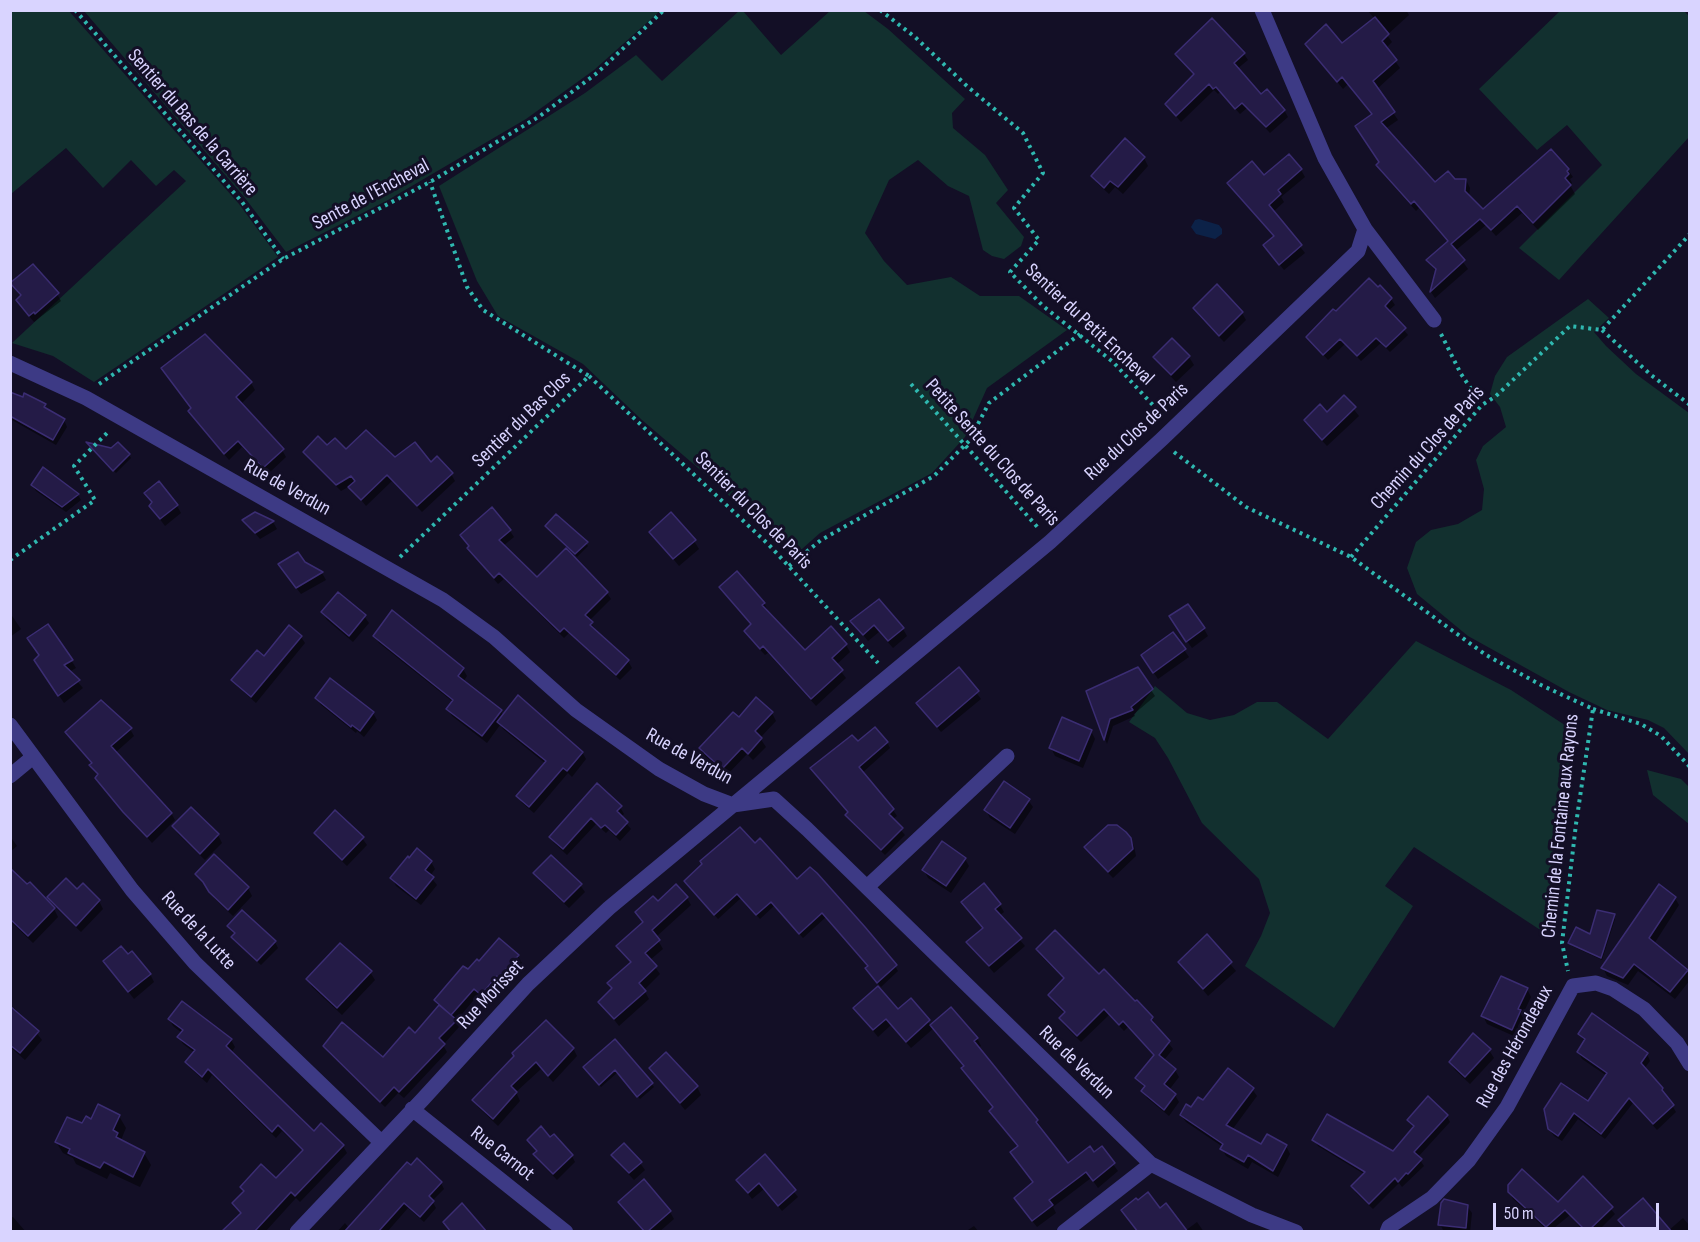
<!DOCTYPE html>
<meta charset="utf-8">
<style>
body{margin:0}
#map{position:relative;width:1700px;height:1242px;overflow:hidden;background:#130f26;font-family:"Sofia Sans Condensed",sans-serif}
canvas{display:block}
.frame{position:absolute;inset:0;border:12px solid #d9d4ff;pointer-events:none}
.scale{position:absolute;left:1493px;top:1203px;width:166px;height:27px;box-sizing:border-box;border:3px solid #d9d4ff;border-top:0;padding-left:8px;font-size:18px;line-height:21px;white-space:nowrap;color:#d9d4ff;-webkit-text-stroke:4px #130f26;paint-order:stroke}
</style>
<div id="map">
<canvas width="1700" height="1242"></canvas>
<div class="frame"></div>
<div class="scale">50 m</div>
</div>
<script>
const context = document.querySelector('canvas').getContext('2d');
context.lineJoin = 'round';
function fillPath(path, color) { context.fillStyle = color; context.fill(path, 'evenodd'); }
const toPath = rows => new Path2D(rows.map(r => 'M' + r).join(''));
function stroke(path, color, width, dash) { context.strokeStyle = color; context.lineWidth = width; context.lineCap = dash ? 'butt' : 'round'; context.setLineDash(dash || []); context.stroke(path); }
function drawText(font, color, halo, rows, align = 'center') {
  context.font = font + ' "Sofia Sans Condensed",sans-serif'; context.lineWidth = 6; context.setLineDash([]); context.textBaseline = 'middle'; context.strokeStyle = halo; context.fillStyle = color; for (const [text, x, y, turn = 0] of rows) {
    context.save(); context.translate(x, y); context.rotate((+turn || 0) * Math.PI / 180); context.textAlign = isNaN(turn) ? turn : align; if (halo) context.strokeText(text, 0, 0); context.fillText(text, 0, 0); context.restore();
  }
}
fillPath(toPath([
 [11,10,69,11,239,204,278,257,94,382,53,356,12,343,186,181,174,170,156,186,131,160,103,188,66,148,11,194],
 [1683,10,1690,17,1689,137,1559,280,1519,248,1602,165,1567,125,1537,150,1479,89,1560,11],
 [84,11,660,11,594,70,526,119,388,200,286,252,245,198],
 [739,11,743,11,781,55,830,11,864,11,888,29,965,99,952,113,953,128,985,155,1008,190,996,203,1024,237,1021,246,1004,259,992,256,983,250,969,196,948,186,918,160,889,180,865,233,884,261,907,285,951,277,980,296,1019,296,1067,330,987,388,965,437,932,473,820,533,793,557,718,485,642,420,583,364,498,316,477,281,439,186,585,93,636,55,662,81],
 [1588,299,1609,318,1594,332,1606,346,1636,374,1689,413,1689,754,1664,728,1648,720,1607,710,1569,692,1468,636,1417,594,1407,568,1416,542,1431,530,1458,524,1482,510,1484,489,1476,460,1483,446,1506,427,1500,407,1490,394,1495,376,1507,357],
 [1416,641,1511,690,1571,729,1574,760,1561,855,1554,939,1414,847,1385,886,1413,906,1334,1028,1245,966,1261,936,1270,913,1259,879,1202,823,1168,758,1155,738,1129,722,1155,686,1187,713,1210,720,1234,715,1257,702,1277,702,1328,739],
 [1647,770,1681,779,1689,787,1689,824,1653,795]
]), '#12302f');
fillPath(toPath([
 [1199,219,1219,225,1222,229,1222,234,1215,239,1196,234,1191,227,1195,220]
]), '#0c2248');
fillPath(toPath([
 [1367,10,1406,10,1409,15,1387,35,1392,42,1386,48,1400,68,1377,89,1398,120,1385,129,1435,184,1466,180,1470,188,1469,197,1483,212,1568,170,1573,177,1570,179,1572,183,1570,185,1575,194,1538,230,1522,213,1496,236,1486,225,1455,251,1468,269,1435,298,1431,292,1437,272,1427,260,1448,242,1419,208,1416,211,1382,173,1378,165,1381,162,1373,115,1348,84,1343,89,1307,44,1342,45,1375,19],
 [1177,54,1244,54,1248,60,1237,69,1261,97,1284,110,1288,117,1270,133,1247,108,1240,114,1220,92,1218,94,1214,90,1181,122,1166,104,1195,76],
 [1144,158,1148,166,1123,194,1115,187,1109,194,1097,183,1093,176],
 [1301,170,1305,177,1281,197,1284,202,1273,212,1305,253,1284,270,1265,246,1275,237,1229,183],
 [12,284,57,294,61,301,34,322,22,308,17,301,21,297],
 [1391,299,1395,305,1388,311,1408,335,1390,352,1381,343,1361,361,1345,344,1328,360,1308,337,1336,313],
 [1195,308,1242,313,1246,320,1224,342,1199,316],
 [205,336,251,383,255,390,241,404,282,450,286,457,268,474,242,447,229,460,194,418],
 [1172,340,1189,357,1194,365,1176,382,1159,364,1154,357],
 [10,391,45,405,48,412,64,420,67,427,56,445,12,420,10,424],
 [1344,397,1359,416,1327,446,1310,428,1305,420,1327,414],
 [89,445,129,455,131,458,116,473],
 [346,451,431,464,451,474,455,481,422,512,392,481,366,506,350,486,341,491,309,459,305,452],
 [32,485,78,495,81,500,66,512,36,491],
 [151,500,177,506,181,513,165,526,150,506,153,503],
 [256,513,273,522,277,529,260,539,244,520],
 [547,527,586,543,588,546,577,557],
 [510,531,514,537,503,546,538,580,607,593,611,599,589,621,596,630,594,631,628,661,632,668,620,680,569,633,564,638,504,579,498,584,468,548],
 [651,532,694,541,699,549,679,566],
 [304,563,322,573,326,580,301,594,284,572],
 [721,588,764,603,768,611,767,612,805,652,846,645,850,652,836,665,846,678,816,706,768,653,765,655,750,639,746,632,752,626],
 [10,613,21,629,10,637],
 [323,613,364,616,369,623,353,642,327,620],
 [852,621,903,629,907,636,893,648,879,632,868,641],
 [1175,624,1204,629,1208,636,1192,648],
 [1173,634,1189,657,1158,679,1147,663],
 [374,636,463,669,467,676,463,682,501,711,503,716,582,752,586,759,572,777,568,773,534,813,522,803,518,796,546,764,503,729,500,725,487,743,452,716,448,709,453,702,379,643],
 [301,637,305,643,256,703,237,686,233,680,264,658],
 [71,660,76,668,69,672,83,688,64,703,40,667],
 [959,669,981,699,941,732,918,704],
 [1151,690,1155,696,1134,714,1135,716,1113,726,1107,744,1088,692],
 [316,698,373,713,377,720,364,737,357,731,356,733,321,705],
 [772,713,776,721,760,738,766,747,753,760,747,754,727,775,705,756,701,749,739,719],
 [130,729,134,736,115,753,171,813,175,820,152,843,101,785,99,776,91,765,93,764,71,739],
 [1091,731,1095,739,1083,768,1055,756,1051,748],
 [887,742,890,748,862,773,893,810,897,816,892,820,905,835,885,855,850,821,847,815,849,814,812,769,858,744],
 [597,785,620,807,624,814,621,817,631,829,620,841,609,830,606,833,596,824,567,855,554,843,551,837],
 [1028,800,1033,807,1015,834,990,818,986,810],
 [174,827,218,835,222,843,205,860,178,834],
 [315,833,362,838,367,845,347,866,320,840],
 [10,836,17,846,10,852],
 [1130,839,1134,846,1136,856,1113,878,1090,854,1086,847],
 [755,845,895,966,898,971,881,987,870,974,870,967,826,917,803,938,774,906,760,919,741,898,718,919,689,886],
 [965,859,969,866,951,893,928,878,924,870],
 [431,862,435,869,430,876,437,885,421,905,396,886,392,878],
 [10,870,27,886,30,884,54,909,58,917,33,943,10,921],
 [535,873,580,885,585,892,569,908,540,881],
 [197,874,248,888,252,896,233,916,215,899],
 [83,885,99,901,103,909,81,932,53,905,49,898,77,891],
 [687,898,691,905,656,937,663,949,650,960,660,974,644,990,649,999,619,1026,600,1002,613,989,631,963,618,946,644,923,637,912,658,903],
 [1675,898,1679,905,1654,944,1687,971,1690,976,1690,980,1675,999,1638,971,1628,985,1607,976,1603,968],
 [1000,905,1004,912,999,916,1025,946,994,973,968,942,983,929,967,909],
 [1614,916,1615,919,1602,960,1572,946,1570,943,1591,936],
 [229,926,275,942,278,948,261,965,236,942,233,937,235,934],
 [1207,936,1236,971,1208,996,1180,962],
 [499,940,518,956,522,963,503,984,501,982,486,1001,478,995,456,1021,459,1027,443,1045,447,1052,404,1098,398,1093,385,1107,329,1053,325,1047,383,1059,415,1035,439,1007,435,1000,479,963],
 [1038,950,1099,976,1135,1003,1137,1002,1152,1018,1156,1025,1155,1026,1173,1049,1164,1060,1175,1070,1179,1077,1169,1090,1175,1095,1179,1102,1169,1116,1147,1098,1143,1091,1145,1088,1137,1078,1155,1056,1128,1027,1124,1031,1109,1015,1081,1042,1065,1026,1061,1019,1065,1014,1053,1002,1049,995,1065,980,1042,957],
 [105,961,150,974,154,982,134,999],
 [370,972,375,980,342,1015,312,987,308,980],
 [1527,989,1531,997,1522,1016,1524,1019,1516,1037,1487,1024,1483,1016],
 [911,1000,931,1026,977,1038,981,1046,978,1048,1037,1121,1068,1165,1094,1154,1101,1148,1118,1171,1098,1188,1091,1178,1053,1207,1056,1213,1037,1227,1020,1205,1035,1183,1018,1147,995,1118,991,1111,994,1108,970,1071,934,1028,911,1048,891,1025,878,1037,855,1008,898,1011],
 [182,1003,231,1040,235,1047,231,1053,314,1134,322,1125,343,1146,347,1153,300,1202,296,1198,265,1232,233,1232,241,1214,234,1204,245,1192,241,1187,276,1180,304,1152,282,1131,276,1138,212,1075,207,1083,191,1069,187,1063,195,1053,183,1044,179,1037,182,1033,173,1026,169,1019],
 [14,1008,25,1018,42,1040,25,1060,10,1047,10,1012],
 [1580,1034,1647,1054,1650,1061,1644,1069,1662,1089,1676,1112,1657,1130,1633,1103,1605,1139,1578,1119,1562,1141,1554,1136,1549,1129,1588,1103,1607,1076,1582,1059,1578,1052,1585,1042],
 [615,1041,654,1087,640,1099,618,1072,601,1087,586,1070],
 [573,1048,577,1056,553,1082,541,1069,516,1092,520,1101,498,1126,478,1107,474,1100,516,1057],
 [1489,1050,1494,1058,1470,1084,1455,1070,1450,1062],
 [666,1054,697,1087,701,1095,685,1110,651,1068],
 [1252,1089,1257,1096,1232,1130,1262,1146,1286,1146,1290,1154,1278,1177,1252,1162,1248,1169,1226,1156,1222,1149,1223,1147,1186,1122,1181,1115,1192,1109],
 [119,1116,126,1128,121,1140,144,1153,151,1165,140,1187,110,1173,107,1179,76,1164,73,1158,63,1153,56,1142,92,1121],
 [1447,1116,1450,1122,1418,1157,1424,1166,1402,1187,1399,1183,1373,1209,1356,1193,1353,1186,1364,1174,1318,1146,1314,1140,1393,1153,1414,1128,1409,1120],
 [550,1139,572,1156,575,1162,557,1180,539,1161,535,1154,537,1152,529,1140],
 [613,1155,640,1163,645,1170,634,1180,617,1162],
 [765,1156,798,1197,782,1211,764,1189,752,1199,738,1180],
 [1583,1178,1615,1214,1597,1232,1584,1232,1570,1215,1549,1232,1513,1199,1509,1192,1557,1203],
 [441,1183,444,1189,432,1201,436,1208,424,1222,408,1208,387,1232,337,1232,345,1223,349,1228],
 [619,1203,670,1212,674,1219,659,1232,644,1232],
 [1467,1206,1472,1213,1470,1232,1444,1232,1440,1224],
 [1160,1211,1185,1231,1197,1222,1204,1232,1155,1232],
 [13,1217,26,1232,10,1232,10,1218],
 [1683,1218,1690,1226,1690,1232,1628,1232,1620,1220,1668,1231],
 [974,1226,979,1232,965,1232]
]), '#0007');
const building = toPath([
 [1375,17,1389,34,1382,41,1397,60,1373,81,1395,112,1381,122,1435,182,1448,171,1455,179,1466,179,1465,191,1483,209,1551,149,1569,169,1567,171,1569,174,1565,178,1571,185,1533,223,1517,206,1491,230,1480,219,1451,244,1465,260,1430,292,1436,269,1426,260,1448,241,1414,201,1411,204,1376,165,1379,162,1355,126,1372,114,1342,77,1337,82,1305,44,1326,24,1342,43,1375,17],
 [1212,18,1245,53,1234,63,1261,94,1267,89,1285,110,1266,127,1242,103,1235,109,1216,87,1213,89,1209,84,1176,116,1165,104,1194,74,1175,54,1212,18],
 [1125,138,1145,157,1118,187,1110,181,1104,188,1091,176,1125,138],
 [1289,154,1302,169,1278,190,1281,194,1269,205,1302,245,1279,265,1263,245,1274,236,1227,183,1252,161,1264,175,1289,154],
 [33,264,59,293,35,314,34,312,29,316,16,300,21,295,10,283,33,264],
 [1369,278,1378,287,1380,285,1392,298,1385,306,1406,328,1386,347,1376,338,1357,356,1340,339,1323,355,1306,337,1333,309,1336,311,1369,278],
 [1217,284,1243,312,1219,336,1193,308,1217,284],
 [205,334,252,382,236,397,284,449,263,468,238,441,224,454,188,411,191,408,161,368,205,334],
 [1172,338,1190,356,1171,375,1153,357,1172,338],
 [10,392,23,397,24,393,46,404,44,407,65,419,53,440,10,416,10,392],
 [1344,395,1356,407,1322,440,1304,420,1320,404,1327,412,1344,395],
 [366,430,395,457,415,442,431,462,437,456,453,473,417,506,387,475,361,500,348,487,355,481,351,476,336,485,303,452,318,436,327,445,335,438,346,449,366,430],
 [86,442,111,448,118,442,130,454,113,471,86,442],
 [43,467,79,494,62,507,31,485,43,467],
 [159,481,178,505,160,519,149,506,152,502,144,493,159,481],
 [492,507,511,530,499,540,537,577,566,548,608,592,585,615,593,622,590,625,629,660,616,675,564,628,560,632,499,573,494,578,467,548,469,546,460,535,492,507],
 [255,512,274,521,255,533,242,520,255,512],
 [671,512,696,540,673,559,649,532,671,512],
 [556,514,588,542,575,554,545,526,556,514],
 [298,552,305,562,323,572,296,588,278,564,298,552],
 [737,571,765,603,762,605,805,650,831,626,847,644,832,658,843,670,811,699,763,646,760,649,744,631,751,624,719,587,737,571],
 [338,592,366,615,349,636,321,612,338,592],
 [879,599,904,628,888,641,874,625,863,635,850,621,879,599],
 [1188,604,1205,628,1186,642,1169,616,1188,604],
 [392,610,464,668,458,676,502,710,482,736,446,709,453,700,373,636,392,610],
 [48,624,73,660,64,665,80,680,58,696,34,660,39,655,27,638,48,624],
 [289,625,302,636,251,697,231,680,257,650,264,656,289,625],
 [1173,632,1186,649,1153,673,1141,655,1173,632],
 [959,667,979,691,937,727,916,703,959,667],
 [1138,667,1153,689,1131,707,1133,710,1110,719,1104,740,1086,691,1138,667],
 [330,678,374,712,360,731,352,725,351,727,315,698,330,678],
 [518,695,583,752,567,771,563,768,529,807,516,796,546,761,497,722,518,695],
 [756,697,773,712,755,731,762,738,748,754,742,748,722,769,699,748,733,712,739,717,756,697],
 [101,700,132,728,111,746,172,813,147,837,123,812,95,778,98,774,89,765,92,763,65,732,101,700],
 [1062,717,1092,730,1079,761,1049,748,1062,717],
 [875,727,888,742,859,767,894,809,889,814,903,828,881,850,845,815,848,812,810,768,852,735,858,741,875,727],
 [1004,781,1030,799,1010,828,984,810,1004,781],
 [597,783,622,806,617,811,628,822,616,835,605,825,601,828,591,818,563,849,549,837,597,783],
 [191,807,219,834,200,854,172,826,191,807],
 [335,810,364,837,342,860,314,833,335,810],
 [1108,825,1117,825,1126,832,1131,838,1133,849,1108,872,1084,847,1108,825],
 [740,827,755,843,760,838,797,879,810,867,817,873,865,927,897,965,877,983,865,968,868,966,822,913,799,934,771,902,756,915,737,894,714,915,684,881,702,864,700,861,740,827],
 [942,841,966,858,946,886,922,870,942,841],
 [417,848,432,861,425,870,434,877,416,899,390,878,408,856,409,858,417,848],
 [214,854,249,887,228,910,209,892,203,882,195,874,214,854],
 [551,855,582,884,564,902,533,873,551,855],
 [10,868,27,884,30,882,55,908,28,936,10,919,10,868],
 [66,878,77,889,83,883,100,900,76,926,47,897,66,878],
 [984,883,1001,904,995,909,1022,938,989,966,966,942,983,928,961,902,984,883],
 [676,884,688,897,652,930,660,940,645,953,657,966,639,983,646,991,614,1019,598,1002,612,988,607,983,631,962,616,946,643,922,635,912,653,896,658,901,676,884],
 [1659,884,1676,897,1649,938,1688,970,1670,992,1634,964,1623,978,1601,968,1659,884],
 [242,910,276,941,257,961,231,937,235,933,227,926,242,910],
 [1597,910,1615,914,1601,958,1568,943,1576,927,1590,934,1597,910],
 [1055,930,1099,974,1104,969,1135,1001,1137,1000,1153,1017,1151,1020,1170,1041,1159,1055,1176,1069,1164,1084,1176,1094,1164,1110,1141,1091,1145,1086,1135,1078,1154,1055,1123,1021,1119,1025,1104,1009,1077,1036,1059,1018,1065,1012,1048,995,1064,978,1036,949,1055,930],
 [1207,934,1232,962,1203,989,1178,962,1207,934],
 [499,938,519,955,498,978,497,976,481,995,474,989,451,1015,434,1000,463,966,468,969,477,959,479,961,499,938],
 [340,943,372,971,337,1008,306,979,340,943],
 [121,946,128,954,132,951,151,974,128,992,103,961,121,946],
 [1501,976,1528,988,1518,1009,1521,1010,1512,1030,1481,1016,1501,976],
 [878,986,898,1009,911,998,930,1020,906,1042,886,1019,873,1030,853,1008,878,986],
 [182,1001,232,1039,226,1046,314,1131,321,1123,344,1145,295,1196,291,1192,254,1232,221,1232,241,1213,232,1203,244,1191,240,1187,261,1164,276,1178,303,1150,278,1125,272,1132,208,1069,202,1077,185,1062,195,1050,177,1037,183,1030,168,1019,182,1001],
 [439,1005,457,1020,439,1038,445,1044,399,1092,394,1087,380,1102,323,1046,342,1022,383,1057,409,1027,415,1033,439,1005],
 [10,1006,39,1031,20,1053,10,1045,10,1006],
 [951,1007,978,1038,974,1041,1038,1120,1036,1122,1068,1163,1090,1146,1094,1152,1102,1146,1115,1163,1093,1181,1086,1172,1049,1200,1053,1205,1032,1221,1014,1198,1033,1182,1010,1152,1018,1146,989,1111,993,1107,961,1068,964,1066,930,1025,951,1007],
 [1592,1013,1648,1053,1641,1063,1663,1088,1662,1090,1674,1105,1653,1124,1629,1098,1601,1134,1574,1113,1558,1136,1548,1129,1544,1109,1561,1083,1588,1101,1607,1073,1577,1052,1585,1039,1578,1034,1592,1013],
 [546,1020,574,1048,548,1076,536,1062,511,1086,517,1092,493,1119,472,1100,514,1056,512,1053,546,1020],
 [1473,1033,1491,1049,1465,1077,1449,1062,1473,1033],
 [615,1039,653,1083,637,1097,615,1070,599,1085,583,1067,615,1039],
 [666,1052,698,1086,680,1103,649,1068,666,1052],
 [1228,1068,1254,1088,1226,1125,1261,1144,1267,1134,1287,1145,1273,1171,1248,1155,1244,1162,1220,1149,1223,1144,1180,1115,1186,1104,1191,1107,1198,1097,1203,1100,1228,1068],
 [1428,1096,1448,1115,1414,1152,1422,1159,1408,1174,1406,1173,1398,1182,1395,1178,1369,1204,1351,1186,1365,1172,1312,1140,1327,1114,1393,1151,1414,1126,1407,1120,1428,1096],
 [98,1104,120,1115,113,1130,118,1133,116,1137,145,1152,133,1177,104,1162,100,1168,68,1153,70,1149,55,1142,67,1117,82,1123,86,1116,91,1119,98,1104],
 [541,1126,550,1137,554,1134,573,1155,553,1174,533,1154,537,1151,527,1140,541,1126],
 [624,1143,642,1162,629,1173,611,1155,624,1143],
 [765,1154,796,1190,778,1206,759,1183,748,1193,736,1180,765,1154],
 [417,1158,442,1182,429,1196,434,1201,420,1217,404,1203,378,1232,344,1232,407,1162,411,1165,417,1158],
 [1522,1169,1558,1202,1583,1176,1613,1207,1587,1232,1565,1210,1546,1227,1508,1192,1508,1185,1522,1169],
 [644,1179,671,1211,647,1232,645,1232,618,1202,644,1179],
 [1148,1192,1160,1208,1166,1203,1188,1232,1138,1232,1121,1210,1136,1198,1138,1200,1148,1192],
 [1643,1198,1672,1232,1629,1232,1618,1220,1643,1198],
 [1444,1199,1468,1205,1466,1228,1438,1225,1441,1203,1444,1199],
 [462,1203,487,1232,451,1232,443,1222,462,1203]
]);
fillPath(building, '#241b47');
stroke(building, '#3b2d73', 1.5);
stroke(toPath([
 [75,10,242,202,283,259],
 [880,10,915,37,968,87,1023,133,1043,173,1014,208,1039,240,1010,272,1043,306,1113,362,1163,416],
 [1602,330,1651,375,1690,405],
 [1441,334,1461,374,1482,405],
 [589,376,769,545,878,663],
 [99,384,283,259,430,182,540,116,597,73,664,10],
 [911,384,1040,530],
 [1174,452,1246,507,1351,557,1486,655,1541,685,1593,709,1576,824,1562,943,1568,971],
 [400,557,589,376,483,310,467,287,430,182],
 [1351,557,1482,405,1496,396,1570,326,1602,330,1690,234],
 [10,560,95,500,74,466,108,432],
 [789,566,821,540,934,476,969,441,989,403,1080,334],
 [1593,709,1641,724,1661,736,1690,767]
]), '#2fb8b0', 4, [3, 4.5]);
stroke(toPath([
 [1365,229,1434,320],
 [10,363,86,398,443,600,494,637,576,710,659,769,704,794,733,805,774,799,807,829,1151,1164,1252,1215,1296,1232],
 [10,725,132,890,195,963,381,1142],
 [10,776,33,757],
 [867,887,1007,756],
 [412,1109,566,1232],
 [297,1232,423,1099,528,984,609,908,1050,542,1162,439,1358,251,1365,229,1325,158,1262,10],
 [1064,1232,1151,1164],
 [1387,1232,1389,1227,1432,1198,1469,1160,1507,1107,1573,986,1596,983,1613,989,1644,1009,1677,1043,1690,1064]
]), '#3d3a85', 15);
drawText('20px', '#d9d4ff', '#130f26', [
 ["Sentier du Bas de la Carrière",192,123,49],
 ["Sente de l'Encheval",371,195,-28],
 ["Sentier du Petit Encheval",1089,325,43],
 ["Sentier du Bas Clos",522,420,-44],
 ["Rue du Clos de Paris",1137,432,-43],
 ["Chemin du Clos de Paris",1428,448,-48],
 ["Petite Sente du Clos de Paris",992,453,48],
 ["Rue de Verdun",287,488,29],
 ["Sentier du Clos de Paris",753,511,45],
 ["Rue de Verdun",689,757,29],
 ["Chemin de la Fontaine aux Rayons",1561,826,-84],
 ["Rue de la Lutte",198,931,47],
 ["Rue Morisset",491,995,-47],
 ["Rue des Hérondeaux",1515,1047,-61],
 ["Rue de Verdun",1076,1063,44],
 ["Rue Carnot",502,1154,38]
]);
</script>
